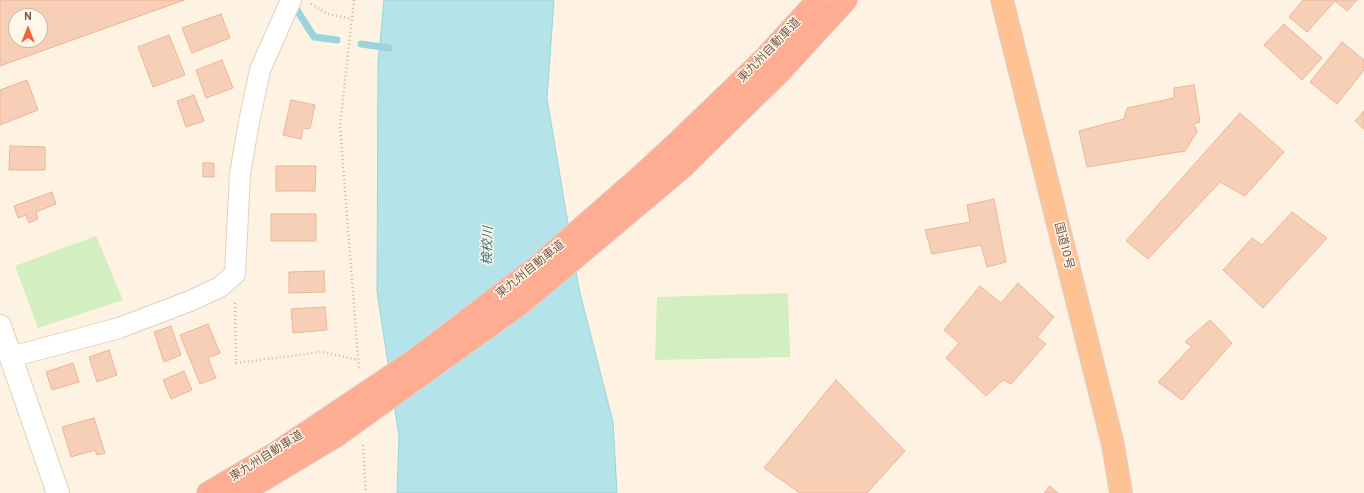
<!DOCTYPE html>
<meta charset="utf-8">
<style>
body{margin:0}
#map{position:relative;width:1364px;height:493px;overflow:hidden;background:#fef3e2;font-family:Overpass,sans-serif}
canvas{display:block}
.north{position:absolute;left:8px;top:8px;width:40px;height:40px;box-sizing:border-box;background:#fff7ea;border:1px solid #c9b7a8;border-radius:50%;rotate:0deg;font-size:11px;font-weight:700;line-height:16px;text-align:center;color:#795746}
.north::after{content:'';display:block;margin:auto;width:14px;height:18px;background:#f5613a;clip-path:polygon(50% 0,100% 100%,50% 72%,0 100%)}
</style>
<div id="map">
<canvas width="1364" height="493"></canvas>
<div class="north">N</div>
</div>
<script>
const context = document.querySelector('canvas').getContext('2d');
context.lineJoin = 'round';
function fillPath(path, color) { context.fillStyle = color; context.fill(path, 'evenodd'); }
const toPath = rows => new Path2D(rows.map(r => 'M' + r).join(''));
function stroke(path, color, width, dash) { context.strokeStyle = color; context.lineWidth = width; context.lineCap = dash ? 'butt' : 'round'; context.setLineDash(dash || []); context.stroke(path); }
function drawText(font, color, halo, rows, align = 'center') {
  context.font = font + ' Overpass,"Noto Sans JP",sans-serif'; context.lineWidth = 3; context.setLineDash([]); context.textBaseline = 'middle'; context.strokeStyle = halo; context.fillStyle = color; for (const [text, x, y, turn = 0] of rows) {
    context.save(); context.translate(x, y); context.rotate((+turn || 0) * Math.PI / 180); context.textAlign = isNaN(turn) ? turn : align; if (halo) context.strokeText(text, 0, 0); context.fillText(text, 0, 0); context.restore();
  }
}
fillPath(toPath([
 [96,236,123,300,38,328,15,266],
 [788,293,790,357,655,360,657,297]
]), '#d3eebf');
const water = toPath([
 [384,0,554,0,547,98,579,289,613,422,617,493,397,493,399,437,377,291,378,63,384,0]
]);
fillPath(water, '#b4e3ea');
stroke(water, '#9ad4dd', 1);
stroke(toPath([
 [293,4,314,37,337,40],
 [361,44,389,48]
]), '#9ad4dd', 7);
const building = toPath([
 [0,0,184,0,0,66,0,0],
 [16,16,40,16,40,40,16,40,16,16],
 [1303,0,1357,0,1347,11,1335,1,1307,32,1289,17,1303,0],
 [221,14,230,38,192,53,182,28,221,14],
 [1284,24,1322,58,1302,80,1264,45,1284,24],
 [169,35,185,75,153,87,138,47,169,35],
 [1342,42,1364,60,1364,70,1337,104,1310,82,1342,42],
 [222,60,233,88,206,98,196,70,222,60],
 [27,80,38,110,0,125,0,90,27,80],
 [1194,85,1200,122,1194,124,1197,132,1185,151,1087,167,1079,131,1124,119,1127,108,1174,98,1174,88,1194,85],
 [194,95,204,121,186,127,177,101,194,95],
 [291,100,315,105,310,129,303,128,301,139,283,135,291,100],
 [1364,111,1364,129,1355,121,1364,111],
 [1240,113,1284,152,1245,196,1220,182,1148,259,1126,241,1240,113],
 [10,146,45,147,45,170,9,170,10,146],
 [203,163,214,163,214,177,203,177,203,163],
 [276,166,316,166,315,191,276,191,276,166],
 [52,192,56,204,36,212,38,219,29,223,26,215,18,218,14,206,52,192],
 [994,199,1006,262,987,267,981,245,932,254,925,230,970,222,967,205,994,199],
 [1292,212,1327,238,1263,308,1223,270,1252,238,1262,245,1292,212],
 [271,214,316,214,316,241,271,241,271,214],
 [324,271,325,292,289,293,289,272,324,271],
 [1018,283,1054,317,1037,337,1046,344,1011,384,1003,380,986,396,946,358,959,343,944,330,980,286,1001,303,1018,283],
 [325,307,327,330,293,333,291,309,325,307],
 [1210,320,1232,343,1182,400,1158,382,1192,346,1185,342,1210,320],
 [208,324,220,353,208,358,216,378,200,384,180,335,208,324],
 [171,326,181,355,164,362,154,332,171,326],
 [109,350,117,375,97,382,89,357,109,350],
 [73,363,79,382,52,390,46,372,73,363],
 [184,371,192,390,171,399,163,380,184,371],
 [836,380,905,451,867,493,800,493,764,468,836,380],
 [94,418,105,453,97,455,95,450,71,457,62,427,94,418],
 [1050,486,1058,493,1044,493,1050,486]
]);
fillPath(building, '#f7cfb7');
stroke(building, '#ebb595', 1);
const minor = toPath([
 [11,357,119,328,190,301,220,287,235,274,240,174,249,122,260,70,291,0]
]);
const tertiary = toPath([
 [0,326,58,493]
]);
const trunk = toPath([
 [1002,0,1113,445,1121,493]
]);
const motorway = toPath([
 [682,138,763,60,818,0],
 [696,154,779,73,846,0],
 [208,493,276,453,324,421],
 [241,493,336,436]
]);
stroke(minor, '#e4cfbd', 22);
stroke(tertiary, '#e4cfbd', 24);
stroke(trunk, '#dcd3cf', 24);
stroke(motorway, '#dcd3cf', 24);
stroke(toPath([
 [354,0,340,126,359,370],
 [311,4,328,14,352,19],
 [235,303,236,363,322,352,358,360],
 [363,445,366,493]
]), '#dcb29a', 2.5, [1, 3]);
stroke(minor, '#fff', 20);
stroke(tertiary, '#fff', 22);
stroke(trunk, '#ffc295', 22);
stroke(motorway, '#ffad92', 22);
const motorwayBridge = toPath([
 [324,421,415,360,538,266,642,175,682,138],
 [336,436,520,304,683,167,696,154]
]);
stroke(motorwayBridge, '#dcd3cf', 24, []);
stroke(motorwayBridge, '#ffad92', 22);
drawText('12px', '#795746', '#fff7ea', [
 ["東九州自動車道",770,51,-46],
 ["国道10号",1063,246,76],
 ["東九州自動車道",531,270,-39],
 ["東九州自動車道",267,457,-32]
]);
drawText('italic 13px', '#377680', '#fff7ea', [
 ["検校川",489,246,-88]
]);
</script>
